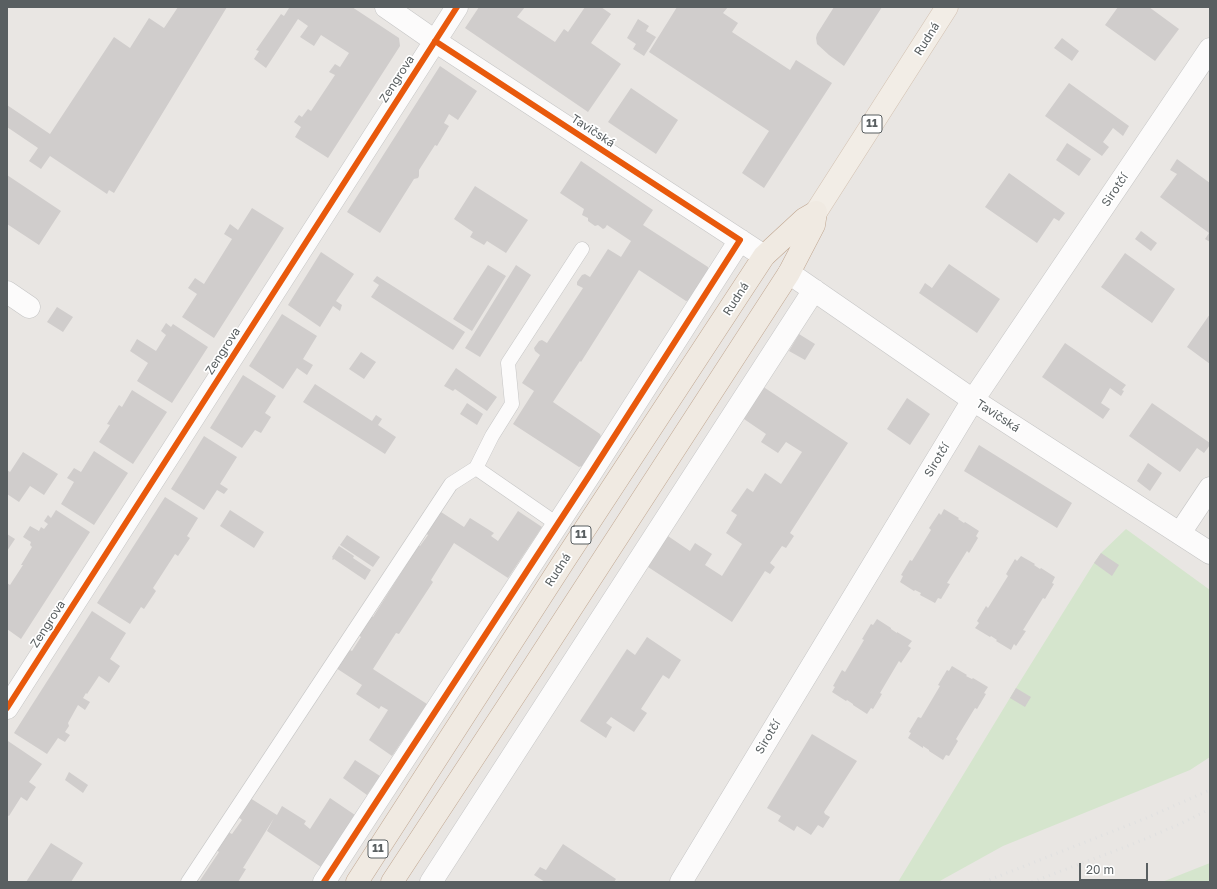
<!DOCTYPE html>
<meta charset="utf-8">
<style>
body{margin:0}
#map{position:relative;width:1217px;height:889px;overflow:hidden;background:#e9e6e3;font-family:"Golos Text",sans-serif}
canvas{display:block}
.frame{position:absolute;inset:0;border:8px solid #595f61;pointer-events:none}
.scale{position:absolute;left:1079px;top:863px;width:69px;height:18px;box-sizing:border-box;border:2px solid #595f61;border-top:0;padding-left:5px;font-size:12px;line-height:14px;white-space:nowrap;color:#595f61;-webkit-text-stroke:3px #fff;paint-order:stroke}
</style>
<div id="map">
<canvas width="1217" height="889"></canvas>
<div class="frame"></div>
<div class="scale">20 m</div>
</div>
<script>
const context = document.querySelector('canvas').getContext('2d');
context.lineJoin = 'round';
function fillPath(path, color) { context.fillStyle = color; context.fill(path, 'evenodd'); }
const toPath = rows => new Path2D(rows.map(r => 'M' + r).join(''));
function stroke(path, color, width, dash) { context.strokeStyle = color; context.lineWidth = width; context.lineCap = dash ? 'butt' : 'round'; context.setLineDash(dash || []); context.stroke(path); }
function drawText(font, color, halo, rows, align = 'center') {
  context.font = font + ' "Golos Text",sans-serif'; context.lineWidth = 3.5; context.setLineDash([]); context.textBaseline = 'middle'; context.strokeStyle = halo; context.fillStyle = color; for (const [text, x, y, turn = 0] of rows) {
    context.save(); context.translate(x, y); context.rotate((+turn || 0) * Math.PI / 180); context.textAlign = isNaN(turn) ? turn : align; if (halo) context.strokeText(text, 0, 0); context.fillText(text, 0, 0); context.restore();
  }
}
fillPath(toPath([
 [1126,529,1210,590,1210,757,1190,770,1003,846,938,882,898,882,1016,688,1094,563,1101,553],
 [1210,863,1210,882,1162,882]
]), '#d5e5cd');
fillPath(toPath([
 [178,7,227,7,114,193,109,190,107,194,50,156,41,169,29,161,38,148,7,127,7,105,50,134,114,37,130,48,149,18,164,28],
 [288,7,352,7,399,38,400,46,328,158,295,137,301,127,294,122,299,115,302,117,308,109,311,111,335,75,329,72,335,64,340,67,349,53,321,35,314,46,300,37,308,26,298,19,266,68,254,59,259,51,256,50,281,14,284,16,289,8],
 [479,7,525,7,517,17,555,42,564,29,568,32,585,7,601,7,611,14,591,43,621,64,588,112,465,28],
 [677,7,728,7,723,13,738,23,732,32,790,70,796,60,832,83,764,188,742,173,769,131,649,52],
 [834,7,882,7,844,66,829,55,817,44,816,38,817,34],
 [1118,7,1149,7,1179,29,1155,61,1105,25],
 [638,19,649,26,646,31,656,37,644,56,633,49,636,44,627,38],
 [1062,38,1079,51,1072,61,1054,48],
 [440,66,477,91,458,120,449,114,444,123,449,126,437,146,435,145,419,170,419,176,418,178,414,179,380,233,347,212],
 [1069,83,1129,126,1123,136,1113,128,1103,142,1109,147,1102,156,1045,116],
 [631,88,678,120,656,154,608,122],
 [1067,143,1091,159,1079,176,1056,160],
 [1177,159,1210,183,1210,242,1205,239,1209,233,1160,197,1177,174,1170,170],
 [581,161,653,210,643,225,708,267,709,271,690,300,686,301,639,270,581,362,580,361,553,402,600,434,601,437,582,466,579,467,513,424,534,391,522,383,540,355,535,351,534,348,539,341,542,340,547,343,583,288,577,285,577,282,582,275,585,274,590,277,608,249,621,257,631,241,607,225,605,228,603,229,598,225,595,226,588,221,588,218,582,215,584,209,560,193],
 [1009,173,1065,213,1059,221,1054,218,1037,243,985,207],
 [7,175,61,211,39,245,7,224],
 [475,186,528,220,506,253,487,241,484,245,470,237,473,232,454,219],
 [252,208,284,228,214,338,182,317,197,294,188,288,195,278,204,284,232,239,224,234,230,224,238,230],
 [1141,231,1157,243,1151,251,1135,239],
 [321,252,354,274,336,301,342,305,340,311,333,306,320,327,288,305],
 [1125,253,1175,289,1152,323,1101,287],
 [949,264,1000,299,977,333,919,293,925,283,932,288],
 [488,265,506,276,472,331,453,319],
 [516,265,531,275,480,357,465,348],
 [377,276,465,332,453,350,371,297,379,285,373,281],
 [57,307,73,317,63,332,47,322],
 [282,314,317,336,303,359,313,365,307,375,297,368,283,389,249,366],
 [1210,314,1210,364,1187,347],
 [166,323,171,327,173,324,208,347,172,403,137,381,148,363,130,351,137,339,156,351,166,335,161,331],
 [799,334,815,344,805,360,789,351],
 [1065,343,1126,385,1122,390,1124,391,1121,396,1110,388,1101,403,1110,409,1103,419,1042,377],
 [361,352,376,362,364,379,349,369],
 [456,368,497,397,487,411,455,389,453,391,444,386],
 [243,375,276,396,265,413,271,417,261,433,255,430,242,448,210,428],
 [315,384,372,421,376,415,382,419,378,425,396,437,385,454,303,402],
 [762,386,848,443,790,533,794,536,786,548,782,546,770,563,775,567,770,574,765,571,732,622,645,565,665,534,690,551,695,543,712,554,705,565,722,576,742,544,726,533,737,515,731,511,747,488,753,492,765,473,781,484,802,452,786,442,778,453,761,442,766,434,741,417],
 [132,390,167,412,133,464,99,442,110,425,107,424,119,405,122,407],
 [907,398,930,414,910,445,887,429],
 [467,403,483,414,477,425,460,414],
 [1152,403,1210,443,1210,445,1204,453,1197,448,1180,472,1129,436],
 [204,436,237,457,220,484,228,489,224,494,217,490,204,510,171,489],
 [979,445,1072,503,1057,528,964,471],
 [94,451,128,473,94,525,61,504,74,482,67,478,74,468,81,472],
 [23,452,58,474,44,495,30,486,19,502,7,494,7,470,10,472],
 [1148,463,1162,473,1150,491,1137,481],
 [165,497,198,518,187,536,190,538,178,556,175,554,153,588,156,591,144,609,141,607,130,624,97,603],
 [944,509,959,518,958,519,964,523,965,522,979,531,976,536,978,538,969,553,967,551,947,583,950,584,941,599,938,598,935,603,920,595,921,593,915,590,914,591,900,582,903,576,901,575,910,560,912,561,931,530,929,528,939,513,941,515],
 [56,510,90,532,21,639,7,629,7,583,10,585,23,565,21,565,32,547,30,545,31,542,23,537,30,526,39,531,41,527,44,529,48,524,44,521,48,515,51,518],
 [230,510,264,532,254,548,220,526],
 [438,510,464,527,470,518,494,533,491,536,498,541,518,511,542,527,508,578,454,543,431,580,433,582,399,634,396,633,373,669,427,704,392,756,369,740,388,710,381,706,379,709,356,694,362,685,336,668,348,649,352,651,361,637,357,634,370,615,373,617,406,565,404,563,416,544,420,546,428,535,424,532],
 [7,534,15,539,7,551],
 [347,535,380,557,373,567,340,545],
 [339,546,354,556,353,558,371,570,365,580,334,559,333,560,332,559,333,558,332,557],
 [1101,553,1119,565,1112,576,1094,563],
 [1021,556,1035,564,1034,565,1040,569,1041,568,1055,577,1052,583,1054,584,1045,599,1043,598,1023,630,1026,631,1016,646,1014,644,1011,650,996,641,997,640,991,636,990,637,975,628,979,623,977,621,986,606,988,608,1008,576,1006,574,1015,559,1017,561],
 [92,611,126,633,110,659,120,666,109,683,99,676,87,694,86,693,83,698,90,702,85,710,78,705,68,723,69,726,65,732,70,735,65,742,58,738,47,754,14,733],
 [877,619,891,628,891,629,897,633,897,632,912,641,908,646,911,648,901,663,899,661,880,693,882,694,873,709,871,708,867,714,853,705,853,704,847,700,846,701,832,692,835,687,833,686,842,670,845,672,864,640,862,639,871,624,873,625],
 [647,637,681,660,669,679,663,675,641,709,647,713,634,732,611,717,606,723,612,727,606,738,580,721,627,649,635,655],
 [952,666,967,675,966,676,972,679,973,678,988,687,984,693,986,694,977,709,975,708,956,739,958,741,949,756,946,755,943,760,929,751,929,750,923,746,923,748,908,738,911,733,909,732,918,717,921,718,940,686,938,685,947,670,949,671],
 [1016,688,1031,697,1025,707,1010,698],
 [812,734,857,761,824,812,825,814,830,817,823,828,818,825,811,835,797,826,794,831,778,821,781,816,767,808],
 [8,741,42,764,29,782,36,787,27,801,21,797,9,816,7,815],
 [355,760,380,776,367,795,343,778],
 [69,772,88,785,83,793,65,780],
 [250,798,277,815,282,806,306,821,304,824,310,829,330,798,355,815,321,867,267,831,274,818,243,868,246,869,238,882,199,882,219,852,216,850,228,832,232,834,242,820,238,817],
 [51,843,83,863,71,882,26,882],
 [563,844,616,879,614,882,545,882,534,875,540,867,546,870]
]), '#d0cdcc');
const service = toPath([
 [557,524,476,468,492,436,512,404,508,363,582,249],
 [188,882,451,484,476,468]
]);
const minor = toPath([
 [386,7,435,41,764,256],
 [789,273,973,400,1210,553],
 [7,292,29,307],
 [1180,533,1210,488],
 [7,708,457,7],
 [324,882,589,476,740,240],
 [431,882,814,290],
 [681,882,973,400,1210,49]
]);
const primary = toPath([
 [816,212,947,7]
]);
const trunk = toPath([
 [357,882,564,561,764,256,804,219,816,212],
 [392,882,532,669,789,273,814,225,816,212]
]);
stroke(service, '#c5c5c5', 15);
stroke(minor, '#c5c5c5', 23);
stroke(primary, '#d2c0b0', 23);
stroke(trunk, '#c0a690', 23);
stroke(service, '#fcfbfb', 14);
stroke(minor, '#fcfbfb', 22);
stroke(primary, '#f2ede6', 22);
stroke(trunk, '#f0eae2', 22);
stroke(toPath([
 [984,882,1144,819,1210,790],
 [1032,882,1133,844,1180,824,1210,809]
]), '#e0e0e0', 3, [1, 5]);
stroke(toPath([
 [7,708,457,7],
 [324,882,589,476,740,240,435,41]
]), '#e8590c', 6);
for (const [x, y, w] of [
 [872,124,20],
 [581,535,20],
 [378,849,20]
]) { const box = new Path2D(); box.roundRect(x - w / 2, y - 9, w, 18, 3); context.fillStyle = '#fff'; context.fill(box); stroke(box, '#595f61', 1); }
drawText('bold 11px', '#595f61', null, [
 ["11",872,124],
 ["11",581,535],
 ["11",378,849]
]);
drawText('12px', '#595f61', '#fff', [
 ["Rudná",927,39,-58],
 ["Zengrova",397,79,-57],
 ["Tavičská",593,131,33],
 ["Sirotčí",1115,190,-56],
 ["Rudná",736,299,-57],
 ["Zengrova",223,351,-57],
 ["Tavičská",998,416,33],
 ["Sirotčí",937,460,-59],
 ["Rudná",558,570,-57],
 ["Zengrova",48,624,-57],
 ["Sirotčí",768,737,-59]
]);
</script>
